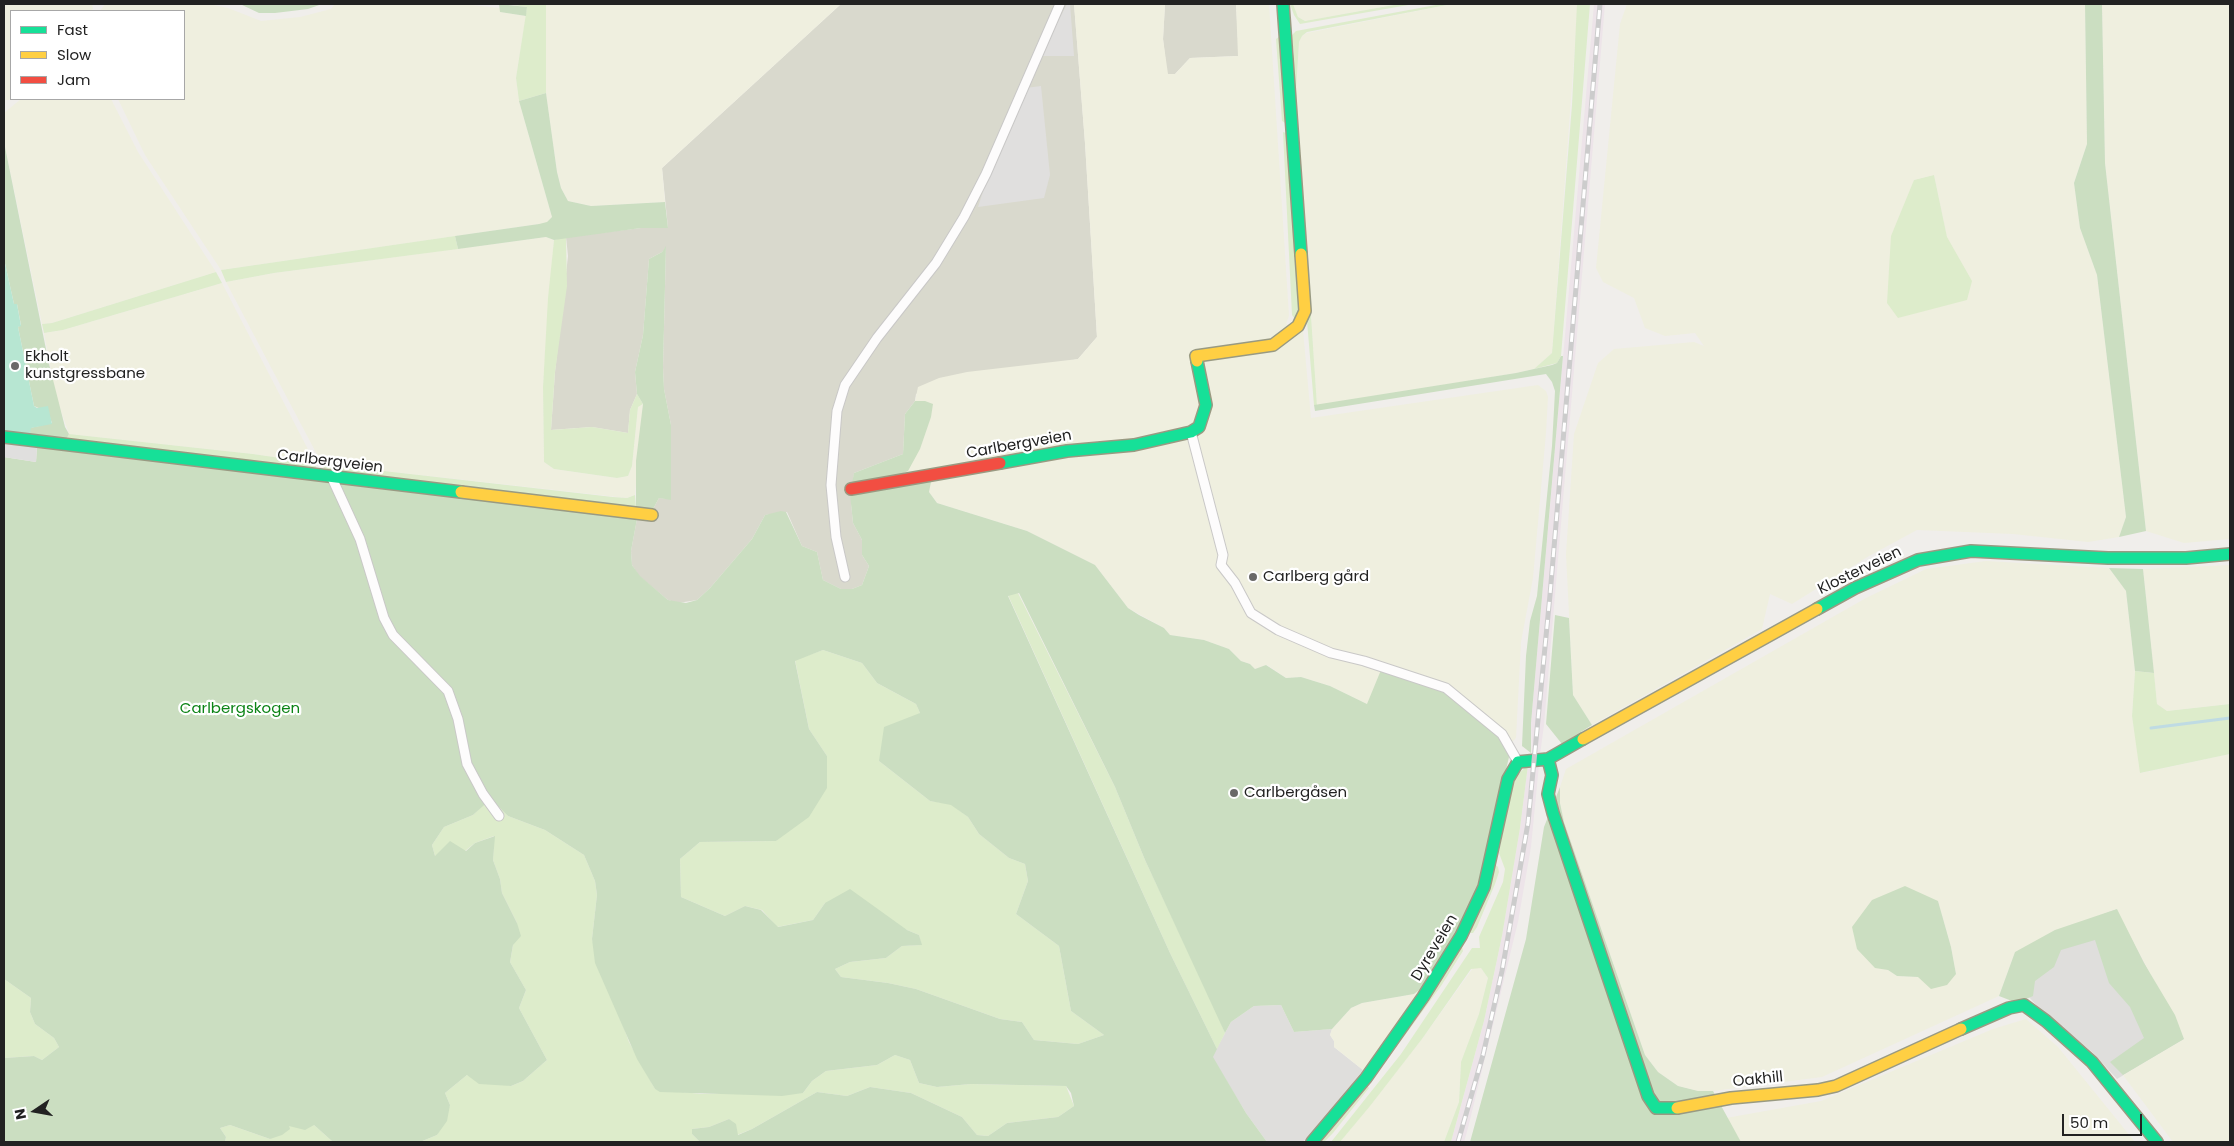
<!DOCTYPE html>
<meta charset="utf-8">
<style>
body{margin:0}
#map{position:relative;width:2234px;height:1146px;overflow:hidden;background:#f0eeeb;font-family:Poppins,sans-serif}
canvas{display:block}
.frame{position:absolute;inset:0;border:5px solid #222;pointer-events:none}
.legend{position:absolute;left:10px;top:10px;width:175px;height:90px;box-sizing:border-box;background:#fff;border:1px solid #a7a7a7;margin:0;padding:6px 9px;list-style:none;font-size:15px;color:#222}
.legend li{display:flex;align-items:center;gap:10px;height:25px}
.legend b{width:25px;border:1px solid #a7a7a7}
.north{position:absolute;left:10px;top:1086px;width:50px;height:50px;-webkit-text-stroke:4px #fff;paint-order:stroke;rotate:258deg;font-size:14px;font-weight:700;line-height:20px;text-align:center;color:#222}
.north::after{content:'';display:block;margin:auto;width:18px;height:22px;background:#222;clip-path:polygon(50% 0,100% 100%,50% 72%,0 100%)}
.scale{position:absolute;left:2062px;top:1114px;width:80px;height:22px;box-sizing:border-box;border:2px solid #222;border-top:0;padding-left:6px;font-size:15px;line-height:18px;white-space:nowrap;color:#222;-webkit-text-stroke:4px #fff;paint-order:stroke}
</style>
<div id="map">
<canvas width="2234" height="1146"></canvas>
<div class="frame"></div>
<ul class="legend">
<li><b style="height:6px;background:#16e098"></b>Fast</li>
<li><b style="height:6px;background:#ffcf43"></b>Slow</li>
<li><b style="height:6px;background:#f24e42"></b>Jam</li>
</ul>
<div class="north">N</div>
<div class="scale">50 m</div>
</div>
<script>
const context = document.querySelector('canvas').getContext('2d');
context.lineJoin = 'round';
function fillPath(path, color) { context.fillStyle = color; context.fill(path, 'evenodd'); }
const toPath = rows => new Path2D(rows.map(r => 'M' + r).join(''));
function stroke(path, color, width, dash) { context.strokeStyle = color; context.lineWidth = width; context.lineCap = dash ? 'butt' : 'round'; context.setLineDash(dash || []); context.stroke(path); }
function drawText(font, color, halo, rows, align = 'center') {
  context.font = font + ' Poppins,sans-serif'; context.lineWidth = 4.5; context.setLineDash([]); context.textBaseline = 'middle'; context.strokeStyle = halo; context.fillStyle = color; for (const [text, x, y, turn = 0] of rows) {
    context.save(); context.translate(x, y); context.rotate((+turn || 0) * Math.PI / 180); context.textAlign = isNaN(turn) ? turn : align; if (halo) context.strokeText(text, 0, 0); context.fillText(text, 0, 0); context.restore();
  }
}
fillPath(toPath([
 [2117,909,2184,1039,2117,1079,2092,1052,2039,1008,2028,996,2055,930],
 [1281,1005,1294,1032,1332,1029,1330,1035,1334,1041,1334,1047,1363,1070,1331,1112,1303,1142,1267,1142,1246,1113,1212,1057,1231,1022,1254,1006]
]), '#dfdedc');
fillPath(toPath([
 [1594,4,1605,4,1544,725,1540,755,1532,754,1531,723],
 [1528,765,1539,765,1531,847,1518,922,1468,1128,1464,1142,1451,1142,1484,1021,1502,936,1520,828]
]), '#ede4e9');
fillPath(toPath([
 [841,4,1074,4,1085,143,1097,337,1078,359,916,394,915,401,905,414,903,454,854,473,851,503,853,523,862,540,862,555,869,566,862,585,852,589,841,589,823,580,817,552,802,546,787,512,765,515,752,539,710,588,697,600,678,603,668,600,639,576,632,565,631,551,637,519,652,511,659,498,671,499,671,425,664,389,663,367,666,247,662,252,649,259,643,335,635,372,637,394,630,410,628,433,592,427,551,430,555,372,568,256,566,237,641,228,668,228,662,168],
 [1165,4,1236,4,1239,56,1190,58,1175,74,1167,74,1163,39]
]), '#d9d9cd');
fillPath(toPath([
 [4,4,92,4,93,8,92,11,11,11,11,98,9,100,4,100],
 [105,4,209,4,228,8,261,21,300,17,331,9,335,4,462,4,500,8,501,12,526,16,516,78,519,101,552,217,547,223,539,224,221,270,145,155,118,99,184,99,184,11,100,11],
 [546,4,841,4,662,168,665,202,591,206,568,201,561,188,557,172,546,93],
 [1074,4,1165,4,1163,39,1168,74,1175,74,1190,58,1238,56,1236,4,1269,4,1289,316,1286,324,1303,330,1311,418,1538,385,1546,391,1548,397,1546,433,1533,578,1521,642,1516,738,1507,747,1367,704,1330,686,1301,677,1286,678,1267,665,1255,669,1250,664,1241,661,1229,649,1204,640,1170,635,1164,628,1128,608,1095,565,1027,531,937,503,929,492,930,482,895,477,925,401,915,401,918,387,939,378,967,372,1078,359,1097,337,1085,143],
 [1293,4,1399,4,1305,21,1298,17],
 [1452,4,1578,5,1552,353,1534,369,1516,373,1317,406,1296,90,1299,42,1302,36,1307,33],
 [1627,4,2085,4,2087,144,2074,183,2080,228,2097,275,2126,517,2119,537,2088,542,2013,534,1917,530,1869,556,1792,604,1770,594,1762,629,1592,725,1573,695,1566,554,1574,434,1598,363,1614,349,1694,342,1704,346,1695,333,1665,336,1645,328,1634,298,1603,282,1596,268,1620,24],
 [1934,175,1947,238,1928,309,1898,318,1914,180],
 [2102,4,2230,4,2230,539,2184,543,2146,531,2105,163],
 [21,99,111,99,138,152,216,272,52,323,42,324,4,142,4,113],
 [546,237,554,240,543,387,544,462,554,469,617,478,628,476,632,466,638,407,643,404,635,495,627,498,322,464,226,282,274,273],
 [222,283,315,463,253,454,69,434,56,397,44,333,63,330],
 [1986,561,2109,568,2126,591,2135,671,2132,716,2141,773,2230,754,2230,1141,2228,1142,2173,1142,2123,1075,2184,1039,2116,909,2015,952,1999,996,1822,1077,1713,1091,1698,1091,1678,1086,1658,1072,1645,1055,1564,822,1560,803,1560,787,1566,769,1866,598,1926,569],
 [1938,901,1951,947,1956,974,1918,977,1897,976,1888,970],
 [2230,565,2230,704,2167,711,2157,704,2143,569],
 [1473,968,1481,968,1488,978,1479,1014,1461,1062,1459,1102,1444,1142,1340,1142,1422,1039],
 [1422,988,1363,1070,1334,1047,1334,1041,1330,1035,1332,1029,1351,1008,1362,1003,1414,994],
 [2026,1019,2058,1047,2135,1142,1741,1142,1726,1118,1821,1101,1993,1029]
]), '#efefdf');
fillPath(toPath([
 [506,4,546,4,546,93,519,101,516,78,527,7],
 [1290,4,1293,4,1298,17,1305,21,1399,4,1414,4,1300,24,1294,15],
 [1441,4,1452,4,1307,32,1302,36,1299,42,1296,90,1317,406,1314,405,1307,321,1293,59,1294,52,1291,36,1296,31],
 [1577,4,1590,4,1561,356,1557,363,1534,369,1552,353,1572,105],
 [1280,36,1287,124,1282,121,1276,39],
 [1283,132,1286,133,1300,311,1295,319,1292,315],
 [1934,175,1947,237,1972,281,1967,300,1898,318,1887,303,1891,236,1914,180],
 [455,236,458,249,274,273,226,282,221,270],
 [566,237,567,286,555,372,551,430,592,427,628,433,630,410,637,394,643,404,638,407,632,466,628,476,617,478,554,469,544,462,543,387,548,298,554,240],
 [216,272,222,283,63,330,44,333,42,324,52,323],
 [69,434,253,454,315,463,317,471,66,440],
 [322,464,613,497,627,498,635,495,636,508,325,471],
 [1018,593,1115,787,1145,860,1218,1015,1225,1033,1217,1049,1170,953,1008,595],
 [823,650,862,663,877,683,916,704,920,713,879,761,930,801,951,804,968,817,979,834,1009,858,1025,864,1028,881,1016,914,1059,946,1071,1011,1104,1035,1078,1044,1034,1040,1022,1022,1000,1019,916,989,888,983,841,977,835,969,850,962,886,958,902,946,921,945,919,935,907,930,825,903,813,920,777,927,762,910,745,906,725,916,681,897,680,859,700,842,776,841,827,756,809,729,795,660],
 [2135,671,2154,673,2157,704,2167,711,2230,704,2230,754,2140,773,2132,716],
 [1528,765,1520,828,1502,936,1484,1021,1451,1142,1444,1142,1459,1102,1461,1062,1479,1014,1488,978,1481,968,1471,969,1422,1039,1370,1106,1340,1142,1331,1142,1401,1054,1472,948,1480,948,1479,937,1503,882,1505,869,1499,853,1511,786,1514,778],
 [491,798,508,816,545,830,584,855,595,881,597,895,592,939,629,1042,655,1089,701,1094,803,1093,812,1081,826,1071,877,1065,895,1055,910,1060,919,1083,937,1087,971,1084,1066,1086,1074,1106,1058,1117,1007,1123,988,1136,977,1135,962,1117,911,1093,870,1087,847,1096,817,1092,752,1129,737,1135,729,1119,709,1127,692,1129,692,1134,700,1142,420,1142,437,1135,450,1105,445,1093,467,1075,511,1086,523,1081,547,1060,519,1008,526,990,510,962,517,923,502,893,500,879,493,860,494,836,475,843,465,851,435,856,432,845,444,827,473,815],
 [1495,864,1498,867,1499,872,1495,884,1477,927,1473,933,1470,933],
 [1462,947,1463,951,1441,986,1373,1079],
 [4,979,31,998,30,1012,35,1024,54,1038,59,1047,42,1060,34,1056,4,1058],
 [1366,1084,1369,1088,1333,1133,1324,1142,1319,1142],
 [230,1125,270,1139,288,1125,314,1125,333,1142,225,1142,226,1137,220,1128]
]), '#ddeccb');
fillPath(toPath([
 [240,4,322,4,308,9,275,13,259,13],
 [499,4,527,7,526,16,500,12],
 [2085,4,2102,4,2105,163,2146,531,2119,537,2126,517,2097,275,2080,228,2074,183,2087,144],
 [546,93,557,172,561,188,568,201,591,206,665,202,668,228,641,228,554,240,546,237,458,249,455,236,539,224,547,222,552,217,519,101],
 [4,142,49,364,65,427,69,434,66,440,29,438,30,428,52,423,48,412,34,406,18,327,21,325,17,304,14,304,4,259],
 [666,246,663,367,664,389,671,425,671,500,659,498,652,511,636,508,636,461,643,404,637,394,635,372,643,335,649,259,662,252],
 [1561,356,1563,356,1531,723,1531,753,1522,746,1526,656,1530,621,1537,596,1552,446,1555,391,1552,382,1546,374,1315,411,1314,405,1516,373,1552,365,1557,363],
 [915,401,925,401,933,404,931,417,920,449,908,471,895,477,931,482,929,492,937,503,1027,531,1095,565,1128,608,1139,615,1164,628,1170,635,1204,640,1229,649,1241,661,1250,664,1255,669,1266,665,1286,678,1301,677,1330,686,1367,704,1381,670,1440,689,1498,735,1509,752,1509,757,1478,891,1455,938,1422,988,1414,994,1362,1003,1351,1008,1332,1029,1294,1032,1281,1005,1254,1006,1231,1022,1225,1033,1145,860,1115,787,1019,593,1008,596,1170,953,1217,1049,1213,1057,1246,1113,1267,1142,700,1142,692,1134,692,1129,709,1127,729,1119,736,1124,738,1135,752,1129,817,1092,847,1096,870,1087,911,1093,962,1117,977,1135,988,1136,1007,1123,1058,1117,1074,1106,1071,1093,1066,1086,971,1084,937,1087,919,1083,910,1060,895,1055,877,1065,826,1071,812,1081,803,1093,782,1096,660,1092,655,1089,637,1059,595,963,592,939,597,895,595,881,584,855,545,830,508,816,491,799,473,815,444,827,432,845,435,856,450,841,466,851,475,843,495,836,493,860,500,879,502,893,517,923,521,936,513,945,510,962,526,990,519,1008,547,1060,523,1081,511,1086,479,1084,467,1075,445,1093,450,1105,447,1121,437,1135,420,1142,333,1142,314,1125,305,1130,289,1126,290,1129,282,1135,270,1139,230,1125,220,1128,226,1137,225,1142,4,1142,4,1058,34,1056,42,1060,59,1047,54,1038,35,1024,30,1012,31,998,4,979,4,457,36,462,37,447,637,519,631,551,632,565,640,576,668,600,686,603,697,600,710,588,752,539,765,515,781,511,786,512,802,546,817,552,823,580,841,589,852,589,862,585,869,566,862,555,862,540,853,523,850,494,854,473,903,454,905,414],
 [823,650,862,663,877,683,916,704,920,713,884,727,879,761,930,801,951,805,968,817,979,834,1009,858,1025,864,1028,881,1016,914,1059,946,1071,1011,1104,1035,1078,1044,1034,1040,1022,1022,1000,1019,916,989,888,983,841,977,835,969,850,962,886,958,902,946,922,945,919,935,907,930,850,889,825,903,813,920,778,927,761,910,745,906,725,916,681,897,680,859,700,842,776,841,809,817,827,788,827,756,809,729,795,661],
 [2109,568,2143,569,2154,673,2135,671,2126,591],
 [1555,615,1569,618,1573,695,1592,725,1562,744,1546,724],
 [1560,787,1560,803,1564,822,1645,1055,1658,1072,1678,1086,1698,1091,1713,1091,1741,1142,1470,1142,1526,939,1544,827],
 [1905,886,1938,901,1951,947,1956,974,1947,985,1931,989,1918,977,1897,976,1888,970,1875,968,1857,949,1852,927,1872,900],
 [2117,909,2144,963,2175,1015,2184,1039,2123,1075,2110,1062,2144,1038,2130,1007,2109,983,2095,940,2061,950,2054,967,2035,981,2033,996,2017,1003,1999,996,2015,952,2055,930]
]), '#cbdec1');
fillPath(toPath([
 [4,259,14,304,17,304,21,326,18,327,34,406,37,408,48,406,52,424,31,428,30,434,4,431]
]), '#b7e6d2');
fillPath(toPath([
 [1067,4,1070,4,1074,56,1043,56,1045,46],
 [1041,86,1050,175,1044,198,978,207,985,185,1026,88],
 [4,442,37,447,36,462,4,457]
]), '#e0dfde');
stroke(toPath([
 [2151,728,2230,718]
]), '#bfdbe3', 3);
const street = toPath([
 [1191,432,1223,555,1221,565,1235,583,1251,613,1278,630,1331,653,1364,661,1446,688,1502,734,1518,762],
 [332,478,360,539,384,618,393,635,448,691,458,719,467,764,483,794,499,816],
 [845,577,836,537,831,485,837,411,845,385,877,338,936,263,964,217,986,174,1060,4]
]);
const fast = toPath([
 [1283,4,1301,254],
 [4,437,461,492],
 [1000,463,1067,451,1134,445,1191,432,1199,427,1206,405,1197,361],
 [1817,609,1855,588,1918,560,1971,551,2108,558,2186,558,2230,554],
 [1548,759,1552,775,1548,794,1553,813,1648,1096,1656,1108,1677,1108],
 [1961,1029,2009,1008,2024,1005,2046,1021,2092,1062,2157,1142],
 [1312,1142,1366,1078,1423,997,1461,936,1484,887,1508,779,1518,762,1548,759,1583,739]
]);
const slow = toPath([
 [1197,361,1196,356,1273,345,1298,326,1305,311,1301,254],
 [461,492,652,515],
 [1583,739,1817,609],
 [1677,1108,1731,1098,1818,1090,1836,1086,1961,1029]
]);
const jam = toPath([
 [851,489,1000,463]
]);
stroke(street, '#c9c8c7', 11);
stroke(fast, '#999a82', 14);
stroke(slow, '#999a82', 14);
stroke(jam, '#999a82', 14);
stroke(street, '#fdfcfc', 9);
stroke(fast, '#16e098', 11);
stroke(slow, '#ffcf43', 11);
stroke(jam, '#f24e42', 11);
const rail = toPath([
 [1458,1142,1483,1055,1502,971,1528,823,1550,595,1600,4]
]);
stroke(rail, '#ccc', 5);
stroke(rail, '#fff', 3, [9]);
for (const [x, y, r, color] of [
 [15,366,5,"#6a6968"],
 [1253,577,5,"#6a6968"],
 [1234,793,5,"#6a6968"]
]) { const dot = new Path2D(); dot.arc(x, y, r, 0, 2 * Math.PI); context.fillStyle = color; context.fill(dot); stroke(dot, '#fff', 2); }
drawText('15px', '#222', '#fff', [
 ["Ekholt",25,357],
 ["kunstgressbane",25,374],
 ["Carlberg gård",1263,577],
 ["Carlbergåsen",1244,793]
], 'left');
drawText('15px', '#222', '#fff', [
 ["Carlbergveien",1019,445,-10],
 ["Carlbergveien",330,462,7],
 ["Klosterveien",1860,571,-26],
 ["Dyreveien",1435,948,-59],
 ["Oakhill",1758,1080,-6]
]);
drawText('15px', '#0c8416', '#fff', [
 ["Carlbergskogen",240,709]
]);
</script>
